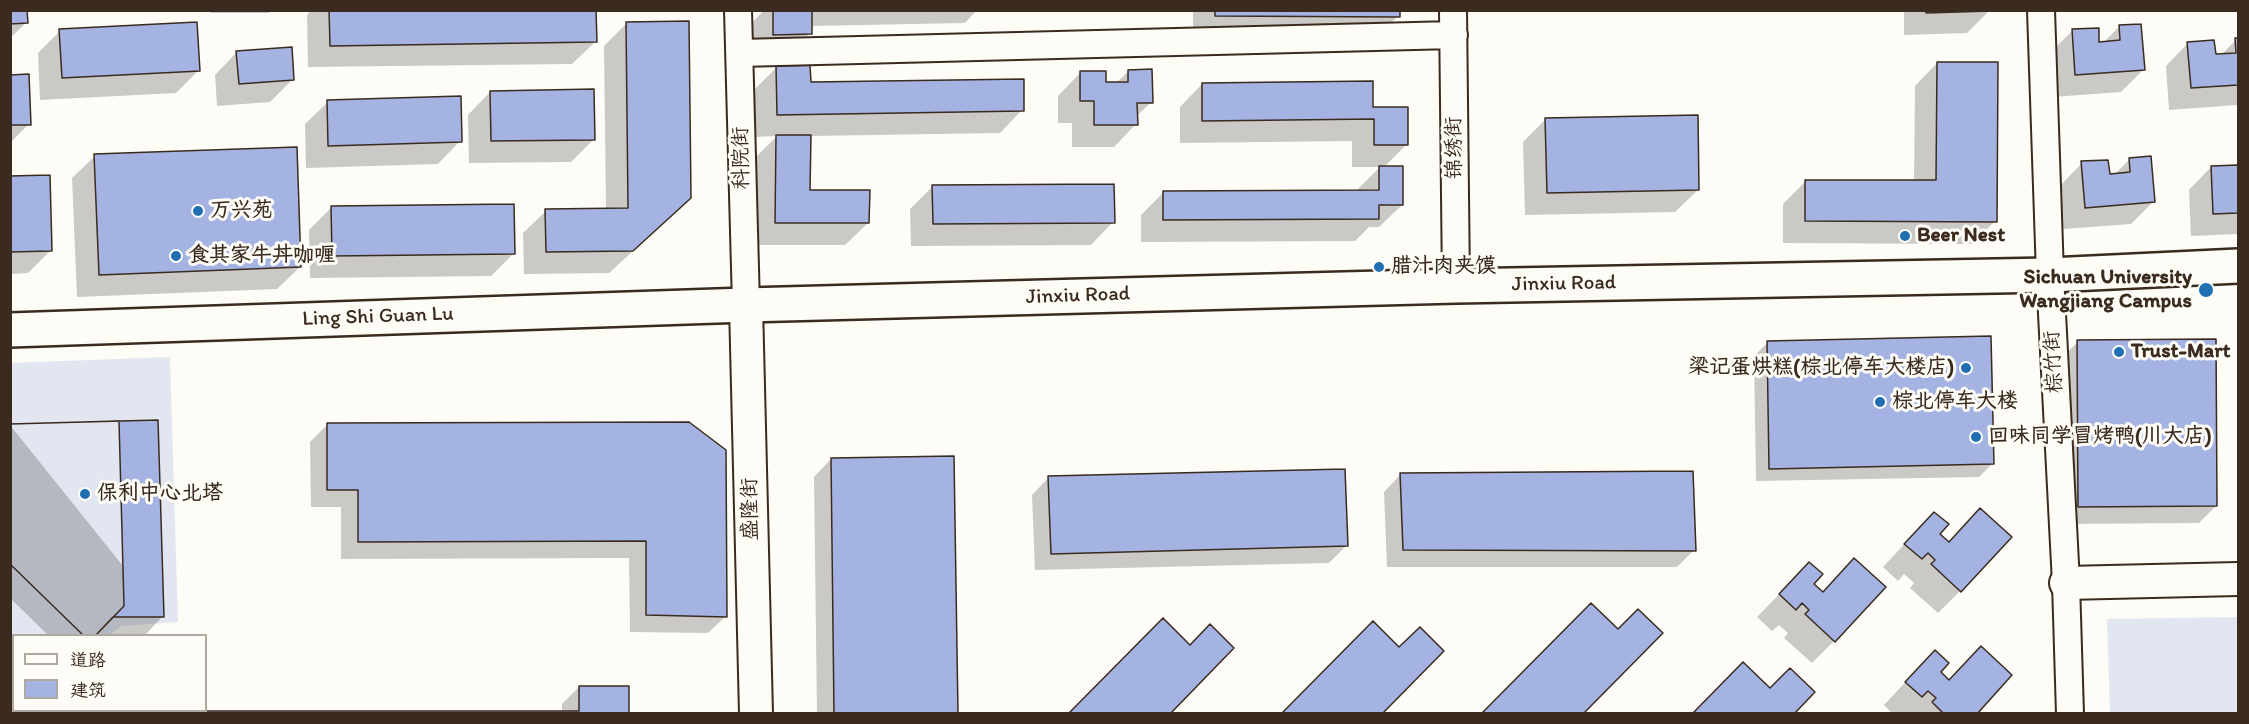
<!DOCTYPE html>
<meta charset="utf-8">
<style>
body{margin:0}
#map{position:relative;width:2249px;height:724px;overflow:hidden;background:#fdfcf7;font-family:Itim,"LXGW WenKai TC",sans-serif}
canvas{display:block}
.frame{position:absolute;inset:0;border:12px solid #3b2a1e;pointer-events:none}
.legend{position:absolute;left:12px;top:634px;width:195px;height:78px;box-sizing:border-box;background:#fdfcf7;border:2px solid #afa8a0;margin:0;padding:8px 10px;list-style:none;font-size:18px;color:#3b2a1e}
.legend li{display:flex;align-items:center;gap:12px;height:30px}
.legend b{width:30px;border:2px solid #afa8a0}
</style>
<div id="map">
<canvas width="2249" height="724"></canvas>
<div class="frame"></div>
<ul class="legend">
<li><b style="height:8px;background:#fdfcf7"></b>道路</li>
<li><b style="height:16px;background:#a4b3e2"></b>建筑</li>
</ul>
</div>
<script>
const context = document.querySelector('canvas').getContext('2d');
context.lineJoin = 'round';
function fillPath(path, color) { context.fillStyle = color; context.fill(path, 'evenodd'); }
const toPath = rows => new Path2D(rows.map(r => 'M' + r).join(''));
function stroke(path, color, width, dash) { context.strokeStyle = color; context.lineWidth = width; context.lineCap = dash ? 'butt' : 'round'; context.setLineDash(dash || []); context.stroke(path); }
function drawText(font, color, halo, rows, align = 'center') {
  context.font = font + ' Itim,"LXGW WenKai TC",sans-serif'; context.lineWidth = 6; context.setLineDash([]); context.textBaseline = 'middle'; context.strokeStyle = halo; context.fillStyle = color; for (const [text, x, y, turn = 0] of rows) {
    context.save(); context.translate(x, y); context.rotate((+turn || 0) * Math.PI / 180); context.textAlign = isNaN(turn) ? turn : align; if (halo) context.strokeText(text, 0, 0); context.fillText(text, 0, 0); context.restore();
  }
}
fillPath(toPath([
 [170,357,178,622,121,626,110,635,14,636,14,710,34,711,34,713,11,713,10,363],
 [2238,617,2238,713,2110,713,2107,619]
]), '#e2e6f1');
fillPath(toPath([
 [10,10,26,23,10,38],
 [210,10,272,10,269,13,210,13],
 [311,10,595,10,595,42,572,64,308,67,307,15],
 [764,10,977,10,965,23,810,26,810,33,788,56,751,56,751,24],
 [1193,10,1398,10,1398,16,1376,38,1193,38],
 [1904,10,1990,10,1967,33,1904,35],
 [626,24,667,220,609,273,524,274,523,233,546,211,606,210,604,46],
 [2119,27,2143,70,2121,92,2053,97,2050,53,2072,31,2098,43,2103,43],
 [60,31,198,71,176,93,40,100,38,53],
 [2238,39,2238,103,2237,105,2169,110,2166,66,2188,43,2214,56,2220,56,2236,40],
 [237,52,292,80,270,102,217,106,215,75],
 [1937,63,1995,221,1973,244,1783,243,1783,204,1806,181,1914,182,1915,86],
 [777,67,809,84,1022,110,1000,133,810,136,809,191,868,223,845,245,754,245,754,159,777,136,755,137,754,90],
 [1129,71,1151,102,1136,117,1136,124,1114,147,1072,147,1072,123,1058,123,1058,96,1080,73,1105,83,1116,83],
 [10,76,29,124,10,143],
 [1202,84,1372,109,1407,144,1383,168,1402,205,1379,227,1369,227,1355,241,1141,242,1141,215,1164,192,1357,190,1380,167,1352,167,1352,141,1180,143,1180,107],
 [490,92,594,139,571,162,469,163,468,115],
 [328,102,460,141,438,164,306,168,305,124],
 [1546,119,1698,190,1675,212,1525,215,1523,142],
 [95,156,300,267,277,289,77,297,72,178],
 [2130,159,2153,202,2131,224,2063,229,2060,186,2082,163,2108,175,2114,175],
 [2238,166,2238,234,2191,236,2189,190,2211,167],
 [10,178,51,250,28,273,10,274],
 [933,186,1113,222,1091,245,911,246,910,209],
 [332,207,513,254,491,276,310,278,309,230],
 [1768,342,1992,464,1979,477,1756,481,1754,356],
 [2078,342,2216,506,2199,523,2061,524,2060,359],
 [688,423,726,616,708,633,630,632,629,558,341,559,341,507,311,507,310,442,327,425],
 [10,425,163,616,146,634,49,636,10,598],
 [831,459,956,714,817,714,814,477],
 [1401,474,1694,550,1677,567,1387,567,1384,492],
 [1049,477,1346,546,1329,563,1035,570,1032,495],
 [1958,533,1960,591,1938,613,1910,588,1914,583,1904,574,1898,581,1883,567,1912,536,1938,534,1948,543],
 [1809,564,1812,584,1834,641,1812,663,1784,638,1788,633,1779,625,1772,631,1757,617],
 [1938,672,1975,714,1893,714,1884,705,1913,674],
 [579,687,628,714,562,713,562,704]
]), '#0003');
const building = toPath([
 [10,10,27,10,28,23,10,24,10,10],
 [329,10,596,10,597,42,330,46,329,10],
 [773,10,812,10,812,34,773,35,773,10],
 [1215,10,1400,10,1400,17,1215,16,1215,10],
 [1926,10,1991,10,1991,11,1926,13,1926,10],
 [689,21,691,198,633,251,546,252,545,209,628,208,626,22,689,21],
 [197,22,200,71,62,78,59,29,197,22],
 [2141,24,2145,70,2075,75,2072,29,2099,28,2099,42,2120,40,2119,25,2141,24],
 [2235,38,2238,38,2238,85,2191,88,2187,42,2214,40,2216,54,2236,53,2235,38],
 [292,47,294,80,239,84,236,51,292,47],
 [1937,62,1998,62,1997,222,1805,221,1805,180,1936,180,1937,62],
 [810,65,811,82,1024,79,1024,111,777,115,776,66,810,65],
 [1152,69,1153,103,1137,103,1138,125,1094,125,1094,101,1080,101,1080,71,1106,71,1106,82,1128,82,1128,70,1152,69],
 [29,74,31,125,10,125,10,75,29,74],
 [1373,81,1373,107,1408,107,1408,145,1374,145,1374,119,1202,121,1202,83,1373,81],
 [594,89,595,140,491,141,490,91,594,89],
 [461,96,462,142,328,146,327,100,461,96],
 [1698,115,1699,190,1547,193,1545,118,1698,115],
 [776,135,811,135,810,190,870,190,869,223,775,223,776,135],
 [297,147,301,267,99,275,94,154,297,147],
 [2151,156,2155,202,2085,208,2081,161,2108,160,2110,174,2130,172,2129,158,2151,156],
 [2238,165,2238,213,2213,214,2211,166,2238,165],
 [1379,166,1403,166,1403,205,1379,205,1379,219,1163,220,1163,191,1379,190,1379,166],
 [50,175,52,251,10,252,10,176,50,175],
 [1114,184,1115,223,933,224,932,185,1114,184],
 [514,204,515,254,332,256,331,206,514,204],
 [1991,336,1994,464,1769,469,1767,341,1991,336],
 [2216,339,2217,506,2078,507,2077,340,2216,339],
 [158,420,164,617,113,617,95,636,84,636,10,564,10,424,158,420],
 [119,421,124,606,95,636,84,636,10,564,10,424,119,421],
 [689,422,726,450,727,617,646,615,646,541,358,542,358,490,327,490,327,423,689,422],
 [954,456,958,714,834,714,831,458,954,456],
 [1345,469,1348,546,1051,554,1048,476,1345,469],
 [1693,471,1696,551,1403,550,1400,473,1693,471],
 [1980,508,2012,537,1961,592,1931,564,1935,560,1928,553,1922,559,1904,544,1934,512,1949,524,1940,534,1949,542,1980,508],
 [1854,558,1886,587,1835,642,1805,614,1809,610,1802,603,1796,610,1779,594,1809,562,1823,574,1814,584,1823,592,1854,558],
 [1591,603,1618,629,1638,609,1663,633,1583,714,1481,714,1591,603],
 [1163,618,1190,645,1210,624,1234,648,1170,714,1068,714,1163,618],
 [1373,621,1399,647,1420,627,1444,651,1382,714,1281,714,1373,621],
 [1981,646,2012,675,1977,714,1944,714,1932,702,1936,698,1928,691,1922,697,1905,682,1935,650,1949,663,1941,672,1949,680,1981,646],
 [1743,662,1770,688,1790,668,1815,692,1794,714,1692,714,1743,662],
 [10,679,14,682,14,710,20,710,20,714,10,714,10,679],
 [10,679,14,682,14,710,20,710,20,714,10,714,10,679],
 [579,686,629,686,629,714,136,714,137,711,579,711,579,686]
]);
fillPath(building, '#a4b3e2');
stroke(building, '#3b2a1e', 1.5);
const minor = toPath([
 [738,10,746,305],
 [1453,10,1456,286],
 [2041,10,2050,275,2066,583,2070,714],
 [740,53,1454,35]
]);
const tertiary = toPath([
 [746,305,756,714],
 [2066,583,2238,579]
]);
const secondary = toPath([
 [10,330,746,305,1456,286,2050,275,2238,266]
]);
stroke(minor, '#3b2a1e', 30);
stroke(tertiary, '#3b2a1e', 36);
stroke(secondary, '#3b2a1e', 38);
stroke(minor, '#fdfcf7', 26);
stroke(tertiary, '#fdfcf7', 32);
stroke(secondary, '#fdfcf7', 33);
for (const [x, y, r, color] of [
 [198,211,6,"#1f6fb2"],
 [1905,236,6,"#1f6fb2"],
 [176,256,6,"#1f6fb2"],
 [1379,267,6,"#1f6fb2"],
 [2206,290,8,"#1f6fb2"],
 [2119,352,6,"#1f6fb2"],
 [1966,368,6,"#1f6fb2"],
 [1880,402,6,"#1f6fb2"],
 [1976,437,6,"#1f6fb2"],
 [85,494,6,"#1f6fb2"]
]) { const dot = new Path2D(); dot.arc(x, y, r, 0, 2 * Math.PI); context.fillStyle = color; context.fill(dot); stroke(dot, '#fdfcf7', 2); }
drawText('21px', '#3b2a1e', '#fdfcf7', [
 ["锦绣街",1455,148,-91],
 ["科院街",742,158,-91],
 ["Jinxiu Road",1564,284,-1],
 ["Jinxiu Road",1078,296,-2],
 ["Ling Shi Guan Lu",378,317,-2],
 ["棕竹街",2054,362,-93],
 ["盛隆街",751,509,-91]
]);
drawText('bold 21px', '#3b2a1e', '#fdfcf7', [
 ["万兴苑",210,211],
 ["Beer Nest",1917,236],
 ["食其家牛丼咖喱",188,256],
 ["腊汁肉夹馍",1391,267],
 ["Sichuan University",2192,278,"right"],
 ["Wangjiang Campus",2192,302,"right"],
 ["Trust-Mart",2131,352],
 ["梁记蛋烘糕(棕北停车大楼店)",1954,368,"right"],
 ["棕北停车大楼",1892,402],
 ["回味同学冒烤鸭(川大店)",1988,437],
 ["保利中心北塔",97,494]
], 'left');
</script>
